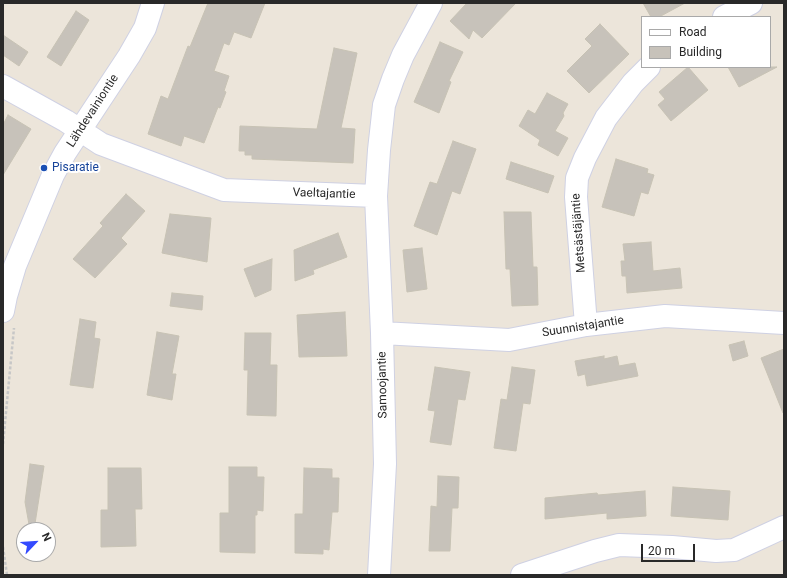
<!DOCTYPE html>
<meta charset="utf-8">
<style>
body{margin:0}
#map{position:relative;width:787px;height:578px;overflow:hidden;background:#ece5da;font-family:Roboto,sans-serif}
canvas{display:block}
.frame{position:absolute;inset:0;border:4px solid #292929;pointer-events:none}
.legend{position:absolute;left:641px;top:16px;width:130px;height:52px;box-sizing:border-box;background:#fff;border:1px solid #a9a9a9;margin:0;padding:5px 7px;list-style:none;font-size:12px;color:#292929}
.legend li{display:flex;align-items:center;gap:8px;height:20px}
.legend b{width:20px;border:1px solid #a9a9a9}
.north{position:absolute;left:16px;top:522px;width:40px;height:40px;box-sizing:border-box;background:#fff;border:1px solid #a9a9a9;border-radius:50%;rotate:65deg;font-size:11px;font-weight:700;line-height:16px;text-align:center;color:#292929}
.north::after{content:'';display:block;margin:auto;width:14px;height:18px;background:#344aff;clip-path:polygon(50% 0,100% 100%,50% 72%,0 100%)}
.scale{position:absolute;left:641px;top:544px;width:54px;height:18px;box-sizing:border-box;border:2px solid #292929;border-top:0;padding-left:5px;font-size:12px;line-height:14px;white-space:nowrap;color:#292929;-webkit-text-stroke:3px #fff;paint-order:stroke}
</style>
<div id="map">
<canvas width="787" height="578"></canvas>
<div class="frame"></div>
<ul class="legend">
<li><b style="height:5px;background:#fff"></b>Road</li>
<li><b style="height:11px;background:#c7c2ba"></b>Building</li>
</ul>
<div class="north">N</div>
<div class="scale">20 m</div>
</div>
<script>
const context = document.querySelector('canvas').getContext('2d');
context.lineJoin = 'round';
function fillPath(path, color) { context.fillStyle = color; context.fill(path, 'evenodd'); }
const toPath = rows => new Path2D(rows.map(r => 'M' + r).join(''));
function stroke(path, color, width, dash) { context.strokeStyle = color; context.lineWidth = width; context.lineCap = dash ? 'butt' : 'round'; context.setLineDash(dash || []); context.stroke(path); }
function drawText(font, color, halo, rows, align = 'center') {
  context.font = font + ' Roboto,sans-serif'; context.lineWidth = 4; context.setLineDash([]); context.textBaseline = 'middle'; context.strokeStyle = halo; context.fillStyle = color; for (const [text, x, y, turn = 0] of rows) {
    context.save(); context.translate(x, y); context.rotate((+turn || 0) * Math.PI / 180); context.textAlign = isNaN(turn) ? turn : align; if (halo) context.strokeText(text, 0, 0); context.fillText(text, 0, 0); context.restore();
  }
}
const building = toPath([
 [208,3,265,3,251,38,234,32,229,45,224,43,214,71,229,76,224,91,226,92,220,108,218,107,204,143,184,136,181,146,148,134,161,96,168,99,188,46,190,47,208,3],
 [467,3,516,3,482,38,473,30,469,39,450,21,467,3],
 [643,3,685,3,659,17,651,17,643,3],
 [76,11,89,20,61,66,47,57,76,11],
 [600,24,629,54,589,93,567,71,592,46,585,39,600,24],
 [3,35,28,52,19,66,3,55,3,35],
 [440,42,463,52,449,81,451,82,439,113,414,102,440,42],
 [334,48,357,53,341,128,355,129,353,163,252,159,252,155,245,155,245,151,239,151,240,126,317,129,334,48],
 [688,67,708,90,671,121,658,105,665,99,659,92,688,67],
 [728,67,777,67,739,87,728,67],
 [547,93,568,104,563,113,564,116,555,131,568,138,558,156,538,145,540,140,519,126,528,110,535,114,547,93],
 [8,115,31,129,3,175,3,125,8,115],
 [453,141,476,149,460,194,452,191,437,235,414,226,430,182,437,184,453,141],
 [616,159,648,169,647,173,654,175,648,194,641,192,634,216,602,207,616,159],
 [511,162,554,176,548,193,506,179,511,162],
 [126,194,145,211,121,238,127,244,95,278,73,259,103,226,100,223,126,194],
 [504,212,531,212,533,267,537,267,538,305,512,306,510,269,506,269,504,212],
 [170,214,211,218,207,262,162,253,170,214],
 [338,233,347,257,313,270,314,274,295,281,294,250,338,233],
 [651,242,653,271,680,268,682,288,627,293,626,276,622,276,621,261,625,261,623,244,651,242],
 [422,248,427,289,407,292,403,250,422,248],
 [272,259,271,290,255,297,244,269,272,259],
 [172,293,203,296,202,310,170,306,172,293],
 [345,312,347,356,299,357,297,315,345,312],
 [80,319,96,322,94,338,100,339,93,388,70,385,80,319],
 [157,332,179,336,172,374,176,374,172,400,147,395,157,332],
 [245,333,271,333,270,365,277,365,276,416,247,415,248,370,244,370,245,333],
 [744,341,748,356,733,361,729,345,744,341],
 [784,349,784,413,783,413,761,358,784,349],
 [604,356,604,359,617,356,619,366,635,363,638,376,587,386,585,374,578,376,575,361,604,356],
 [435,367,470,372,465,400,458,399,451,445,430,442,435,411,428,410,435,367],
 [512,367,535,370,530,404,523,403,516,451,494,448,501,399,507,400,512,367],
 [30,464,44,466,34,530,30,530,25,502,30,464],
 [229,467,257,467,257,477,264,477,263,511,257,510,257,515,255,515,255,553,220,552,220,513,229,513,229,467],
 [108,468,141,468,142,509,135,509,136,546,101,547,101,510,108,510,108,468],
 [304,468,332,469,332,478,339,478,338,512,332,512,329,550,323,549,323,554,295,553,295,514,303,514,304,468],
 [438,476,459,477,458,508,452,508,450,551,429,551,431,506,437,507,438,476],
 [673,487,730,491,728,520,671,516,673,487],
 [645,491,646,516,607,519,607,513,545,519,545,498,597,493,598,495,645,491]
]);
fillPath(building, '#c7c2ba');
stroke(building, '#c7c2b4', 1);
const minor = toPath([
 [724,17,751,3],
 [3,86,66,121,101,144,224,190,376,196],
 [3,311,6,296,15,266,53,175,65,153,129,56,145,28,153,3],
 [586,325,576,197,577,178,585,158,606,118,633,83,649,67],
 [382,333,509,340,586,325,665,316,784,323],
 [379,575,385,464,382,333,376,196,379,150,384,105,393,79,403,55,431,3],
 [522,575,595,551,619,545,672,547,716,551,734,550,784,527]
]);
stroke(minor, '#cfd1e3', 24);
stroke(toPath([
 [3,444,14,328],
 [3,547,7,575]
]), '#c7c7c7', 2.5, [3, 2]);
stroke(minor, '#fff', 22);
for (const [x, y, r, color] of [
 [44,168,4,"#1a4fb4"]
]) { const dot = new Path2D(); dot.arc(x, y, r, 0, 2 * Math.PI); context.fillStyle = color; context.fill(dot); stroke(dot, '#fff', 1.5); }
drawText('12px', '#292929', '#fff', [
 ["Lähdevainiontie",93,111,-57],
 ["Vaeltajantie",324,194,2],
 ["Metsästäjäntie",579,233,-94],
 ["Suunnistajantie",583,327,-9],
 ["Samoojantie",383,385,-91]
]);
drawText('12px', '#164399', '#fff', [
 ["Pisaratie",52,168]
], 'left');
</script>
